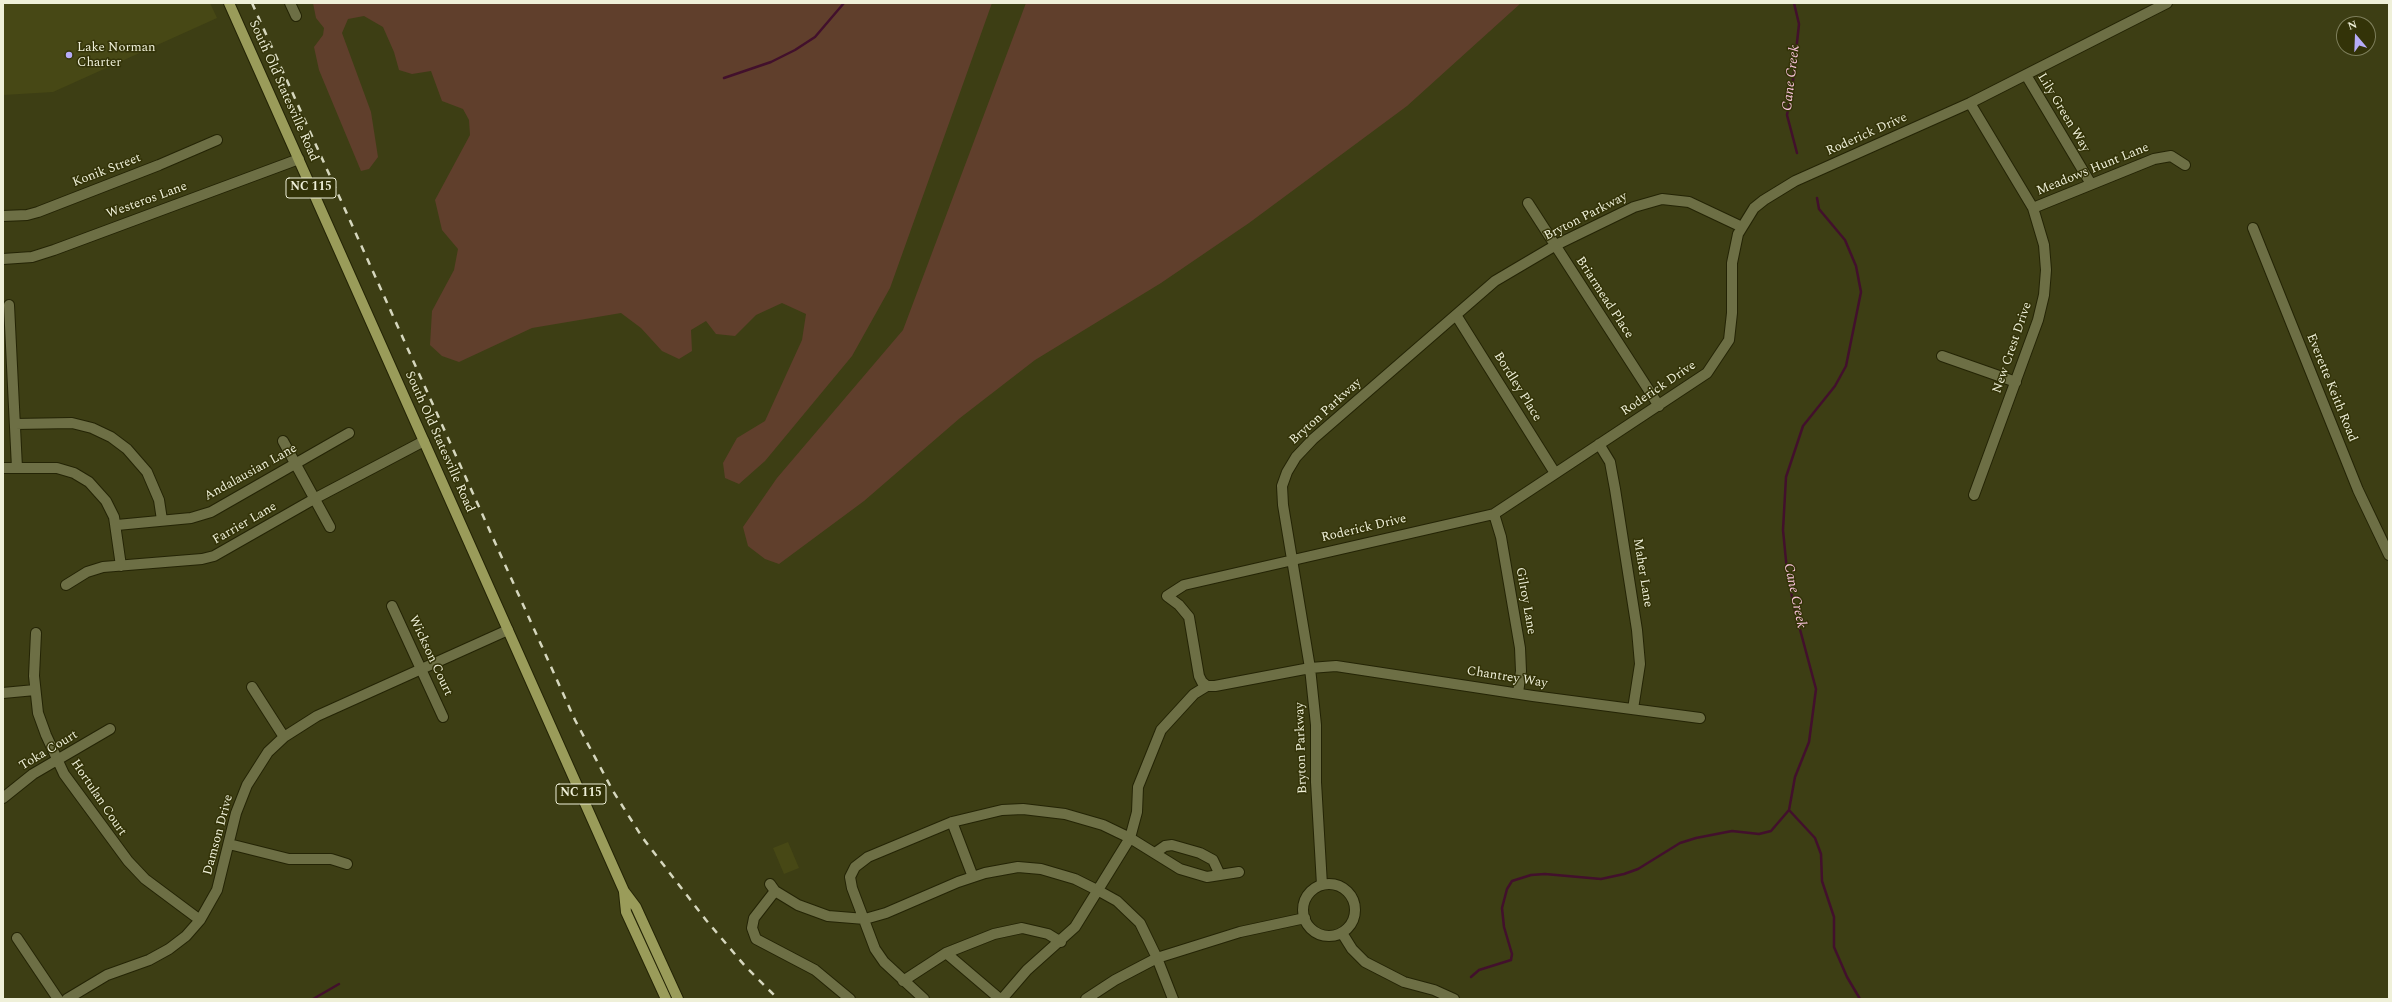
<!DOCTYPE html>
<style>
body{margin:0}
#map{position:relative;width:2392px;height:1002px;overflow:hidden;background:#3d3e14;font-family:Spectral,serif}
canvas{display:block}
.frame{position:absolute;inset:0;border:4px solid #eff0d9;pointer-events:none}
.north{position:absolute;left:2336px;top:16px;width:40px;height:40px;box-sizing:border-box;background:#333308;border:1px solid #7e7f5c;border-radius:50%;rotate:341deg;font-size:11px;font-weight:700;line-height:16px;text-align:center;color:#eff0d9}
.north::after{content:'';display:block;margin:auto;width:14px;height:18px;background:#b6acf8;clip-path:polygon(50% 0,100% 100%,50% 72%,0 100%)}
</style>
<div id="map">
<canvas width="2392" height="1002"></canvas>
<div class="frame"></div>
<div class="north">N</div>
</div>
<script>
const context = document.querySelector('canvas').getContext('2d');
context.lineJoin = 'round';
function fillPath(path, color) { context.fillStyle = color; context.fill(path, 'evenodd'); }
const toPath = rows => new Path2D(rows.map(r => 'M' + r).join(''));
function stroke(path, color, width, dash) { context.strokeStyle = color; context.lineWidth = width; context.lineCap = dash ? 'butt' : 'round'; context.setLineDash(dash || []); context.stroke(path); }
function drawText(font, color, halo, rows, align = 'center') {
  context.font = font + ' Spectral,serif'; context.lineWidth = 3; context.setLineDash([]); context.textBaseline = 'middle'; context.strokeStyle = halo; context.fillStyle = color; for (const [text, x, y, turn = 0] of rows) {
    context.save(); context.translate(x, y); context.rotate((+turn || 0) * Math.PI / 180); context.textAlign = isNaN(turn) ? turn : align; if (halo) context.strokeText(text, 0, 0); context.fillText(text, 0, 0); context.restore();
  }
}
fillPath(toPath([
 [3,3,210,3,217,18,53,92,3,95],
 [788,842,799,868,784,874,773,848]
]), '#474815');
fillPath(toPath([
 [313,3,816,4,992,3,890,288,852,356,765,461,739,484,725,478,723,463,737,438,765,421,802,340,806,314,782,303,756,315,735,336,716,334,706,321,691,330,692,351,679,359,662,351,641,328,621,313,532,328,459,362,442,356,430,345,432,311,454,270,458,249,442,230,435,200,470,135,469,120,463,109,442,101,431,71,412,74,399,70,394,52,383,27,364,16,348,19,342,33,371,112,378,157,369,169,361,171,319,70,314,47,323,35,324,28,316,18],
 [1026,3,1521,3,1407,106,1249,223,1161,283,1035,360,960,418,864,501,779,564,765,559,748,546,743,527,777,478,903,330]
]), '#603f2c');
stroke(toPath([
 [1794,3,1799,24,1792,89,1787,115,1797,153],
 [724,78,771,62,795,50,815,37,844,3],
 [1789,810,1815,838,1821,854,1822,881,1834,917,1834,947,1847,977,1860,999],
 [1471,977,1479,970,1511,960,1512,954,1504,927,1502,908,1507,889,1512,881,1531,875,1545,874,1601,879,1624,874,1638,869,1680,843,1696,838,1732,831,1759,834,1771,831,1789,810,1795,777,1809,742,1816,689,1794,607,1787,571,1783,530,1786,477,1803,426,1835,386,1846,366,1861,292,1856,266,1845,240,1819,209,1817,198],
 [313,999,339,984]
]), '#42102c', 2.5);
const minor = toPath([
 [290,3,296,16],
 [2026,75,2091,184],
 [1970,103,2033,208,2044,245,2046,270,2044,295,2038,320,1974,495],
 [1528,203,1659,406],
 [2033,208,2154,159,2171,156,2185,165],
 [3,216,27,215,38,212,159,165,217,140],
 [2253,228,2358,490,2389,555],
 [3,259,32,257,54,250,299,159],
 [9,305,17,468],
 [1456,315,1555,473],
 [1942,356,2016,382],
 [15,424,72,423,92,428,111,437,127,449,147,472,159,500,162,520],
 [283,441,330,527],
 [1599,444,1610,462,1615,489,1637,630,1640,664,1633,709],
 [3,468,57,468,74,473,89,482,106,501,114,517,121,566],
 [1494,514,1501,537,1520,648,1521,671,1518,693],
 [117,525,191,518,211,512,349,433],
 [66,585,87,572,103,567,202,559,214,556,314,499,424,441],
 [392,606,443,717],
 [36,633,34,676,38,713,46,735,64,774,128,861,145,879,200,920],
 [252,687,284,737],
 [3,693,35,690],
 [1700,718,1533,696,1336,666,1310,668,1215,686,1207,686,1202,682,1199,676,1189,617,1179,605,1167,596,1184,585,1494,514,1707,373,1729,340,1732,313,1732,263,1738,234,1754,208,1764,200,1795,181,1970,103,2167,3],
 [3,798,33,774,110,729],
 [952,822,973,877],
 [229,844,289,859,331,859,347,864],
 [1155,853,1165,846,1172,845,1200,853,1213,860,1220,875],
 [770,884,775,891,798,905,828,916,865,919,886,913,958,882,985,873,1018,867,1041,869,1075,879,1099,891,1117,901,1140,923,1157,958,1173,999],
 '1303 910a26 26 0 1 1 52 0a26 26 0 1 1-52 0Z',
 [1322,885,1316,782,1316,725,1310,668,1283,505,1282,486,1287,472,1296,457,1313,439,1495,281,1556,245,1634,207,1662,199,1689,202,1742,227],
 [775,891,754,918,752,928,756,939,815,970,850,999],
 [1342,933,1352,949,1365,962,1404,982,1434,990,1454,999],
 [17,938,58,999],
 [946,953,1000,999],
 [903,981,946,953,994,934,1022,928,1048,934,1061,942],
 [67,999,107,975,149,960,169,949,186,936,200,920,217,890,236,813,247,785,268,752,284,737,317,716,508,630],
 [924,999,884,962,875,949,852,888,850,877,855,867,868,857,952,822,1002,810,1023,809,1065,814,1103,825,1130,838,1180,869,1207,877,1239,872],
 [1002,999,1027,970,1075,927,1130,838,1137,812,1138,787,1161,730,1194,694,1207,686],
 [1086,999,1115,980,1157,958,1240,932,1305,918]
]);
const major = toPath([
 [229,3,624,891,636,907,678,999],
 [624,892,626,912,666,999]
]);
stroke(minor, '#242405', 12);
stroke(major, '#242405', 12);
stroke(minor, '#6d6f45', 10);
stroke(major, '#9a9c5a', 10);
stroke(toPath([
 [252,3,575,720,613,791,642,837,706,920,745,966,778,999]
]), '#d6d7be', 2.5, [7, 7]);
for (const [x, y, r, color] of [
 [69,55,4,"#b6acf8"]
]) { const dot = new Path2D(); dot.arc(x, y, r, 0, 2 * Math.PI); context.fillStyle = color; context.fill(dot); stroke(dot, '#333308', 1.5); }
for (const [x, y, w] of [
 [311,188,50],
 [581,794,50]
]) { const box = new Path2D(); box.roundRect(x - w / 2, y - 10, w, 20, 3); context.fillStyle = '#333308'; context.fill(box); stroke(box, '#eff0d9', 1); }
drawText('bold 12px', '#eff0d9', null, [
 ["NC 115",311,188],
 ["NC 115",581,794]
]);
drawText('13px', '#eff0d9', '#333308', [
 ["Lake Norman",77,48],
 ["Charter",77,63]
], 'left');
drawText('13px', '#eff0d9', '#333308', [
 ["South Old Statesville Road",283,91,66],
 ["Lily Green Way",2063,113,59],
 ["Roderick Drive",1867,135,-24],
 ["Meadows Hunt Lane",2093,170,-22],
 ["Konik Street",107,171,-21],
 ["Westeros Lane",147,201,-20],
 ["Bryton Parkway",1586,217,-27],
 ["Briarmead Place",1604,298,57],
 ["New Crest Drive",2013,348,-71],
 ["Bordley Place",1517,387,58],
 ["Everette Keith Road",2331,388,68],
 ["Roderick Drive",1659,389,-34],
 ["Bryton Parkway",1326,412,-42],
 ["South Old Statesville Road",439,442,66],
 ["Andalausian Lane",251,473,-29],
 ["Farrier Lane",245,524,-30],
 ["Roderick Drive",1364,529,-13],
 ["Maher Lane",1642,573,81],
 ["Gilroy Lane",1525,601,80],
 ["Wickson Court",430,656,65],
 ["Chantrey Way",1507,678,9],
 ["Bryton Parkway",1302,748,-92],
 ["Toka Court",49,751,-31],
 ["Hortulan Court",98,798,56],
 ["Damson Drive",219,835,-75]
]);
drawText('italic 14px', '#f9c3db', '#333308', [
 ["Cane Creek",1792,78,-83],
 ["Cane Creek",1794,596,78]
]);
</script>
